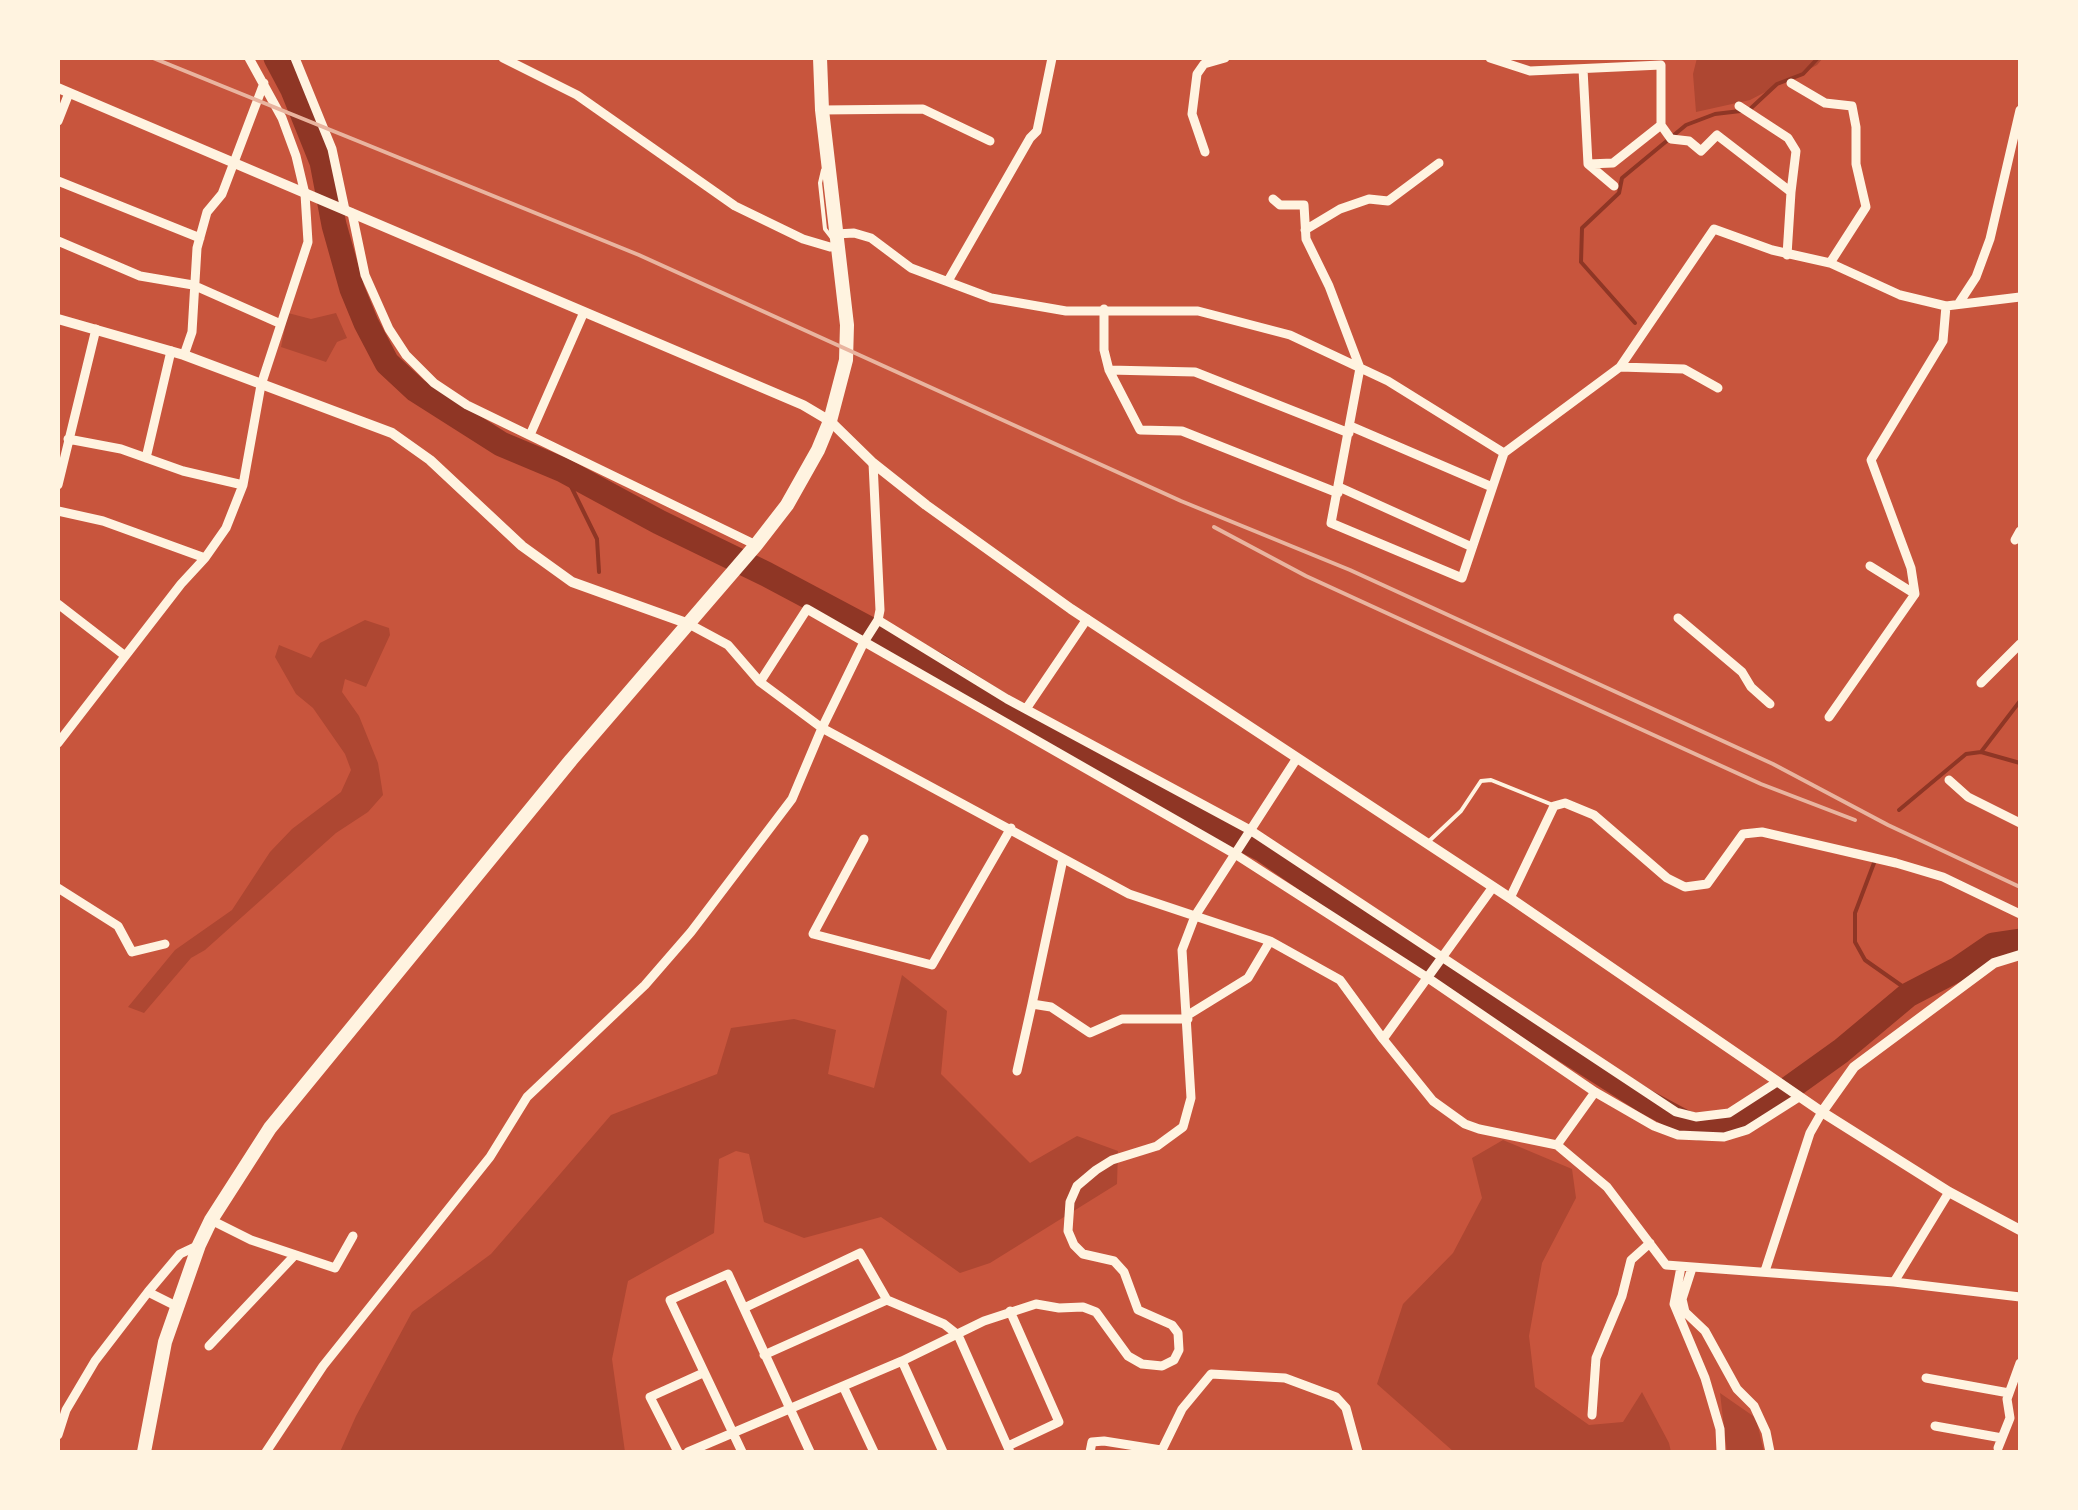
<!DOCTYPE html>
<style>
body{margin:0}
#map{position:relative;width:2078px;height:1510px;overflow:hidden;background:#c8553d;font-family:Overpass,sans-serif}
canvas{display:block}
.frame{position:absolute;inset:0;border:60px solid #fff3e0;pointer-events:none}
</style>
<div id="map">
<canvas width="2078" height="1510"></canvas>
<div class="frame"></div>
</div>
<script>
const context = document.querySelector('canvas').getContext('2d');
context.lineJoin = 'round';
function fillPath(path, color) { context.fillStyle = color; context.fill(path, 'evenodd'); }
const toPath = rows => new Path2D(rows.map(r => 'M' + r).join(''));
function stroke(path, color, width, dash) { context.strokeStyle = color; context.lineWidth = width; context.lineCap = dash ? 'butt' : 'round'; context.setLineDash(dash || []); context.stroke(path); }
fillPath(toPath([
 [1697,58,1823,58,1817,65,1750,100,1696,112,1693,74],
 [288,313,311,319,336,313,347,338,337,342,326,362,281,347],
 [365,620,389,628,390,635,366,687,345,679,342,692,359,716,378,763,383,795,368,812,336,833,205,950,191,958,144,1013,128,1007,175,950,232,910,270,852,292,829,341,792,351,770,345,754,313,708,296,694,275,657,279,645,311,658,320,643],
 [902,975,947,1011,941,1074,1030,1163,1077,1136,1118,1151,1117,1184,990,1263,960,1273,881,1217,804,1238,764,1222,749,1154,736,1151,719,1159,714,1233,628,1281,612,1359,625,1452,340,1452,356,1416,412,1312,491,1254,611,1115,717,1074,731,1028,794,1019,836,1030,828,1074,874,1088],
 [1503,1140,1572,1169,1576,1198,1542,1263,1529,1336,1535,1387,1589,1425,1623,1422,1642,1392,1669,1443,1671,1452,1454,1452,1377,1384,1403,1304,1453,1253,1482,1198,1472,1158],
 [1720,1393,1756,1418,1764,1452,1727,1452]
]), '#ae4732');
stroke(toPath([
 [1635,323,1581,262,1582,228,1619,193,1622,178,1686,125,1715,114,1749,110,1777,84,1803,74,1818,58],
 [563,470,597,539,599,572],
 [1981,752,2020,701],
 [1899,810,1966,754,1981,752,2020,763],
 [1874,863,1855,913,1855,942,1865,960,1902,986,1908,995]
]), '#8f3625', 4);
stroke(toPath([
 [276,58,293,90,322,162,334,225,352,289,366,323,387,363,416,390,501,444,563,470,659,522,766,574,939,666,1096,765,1262,849,1408,950,1645,1101,1684,1122,1700,1128,1731,1126,1756,1112,1841,1051,1908,995,1958,969,1993,945,2020,941]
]), '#8f3625', 25);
stroke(toPath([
 [823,170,820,183,825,229,832,238],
 [1427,843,1461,811,1481,781,1491,780,1553,805]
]), '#fff3e0', 4);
stroke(toPath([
 [295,58,332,149,345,210],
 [503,58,577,95,735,206,803,239,830,247,838,246],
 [1490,58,1530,71,1661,65,1661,125,1671,139,1689,141,1701,151,1717,135,1791,192,1787,255],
 [1583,69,1588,164,1614,186],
 [1791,83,1825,103,1852,106,1856,127,1856,164,1866,207,1830,263],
 [1739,106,1788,138,1796,151,1791,192],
 [822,110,923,109,990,141],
 [58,121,69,93],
 [1205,152,1192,114,1197,74,1204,64,1225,58],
 [1588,164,1613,163,1661,125],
 [58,181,200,238],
 [1273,199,1280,205,1304,205,1306,239,1329,286,1360,368,1331,523,1462,578,1504,453,1620,367,1714,229,1772,250,1830,263,1900,295,1946,306,2020,297],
 [352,213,365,275,389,329,406,355,434,383,467,405,756,545],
 [1305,230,1340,209,1369,199,1388,201,1439,163],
 [836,234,854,233,871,238,911,268,991,298,1066,311,1198,311,1290,335,1388,381,1504,453],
 [58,241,140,276,193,285,281,324],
 [948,281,1030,138,1037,131,1052,58],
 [1959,303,1976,277,1990,239,2020,110],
 [1104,309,1104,350,1109,370,1140,430,1182,431,1338,493],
 [184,355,192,332,197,248,207,212,222,194,264,83],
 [1620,367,1684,369,1718,388],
 [1109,370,1195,372,1349,433],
 [1350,426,1492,487],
 [530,435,584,312],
 [68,439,121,449,183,471,243,485],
 [146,458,171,351],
 [58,485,96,329],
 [1339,487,1472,547],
 [58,511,103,521,205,558],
 [2015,540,2020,531],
 [1870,566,1915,594],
 [58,604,124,655],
 [1678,618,1742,672,1751,687,1770,704],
 [878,620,1007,699,1250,830,1676,1112,1696,1117,1729,1113,1777,1082],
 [689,624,728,645,760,682,822,728,1129,894,1270,941,1340,980,1383,1039,1433,1101,1465,1124,1479,1129,1557,1145,1607,1187,1666,1265,1894,1282,2020,1297],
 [760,682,807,609,1235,854,1428,978,1595,1092,1654,1126,1678,1135,1724,1137,1747,1130,1799,1097],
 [1981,683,2020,644],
 [1026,709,1087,619],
 [1829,717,1915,594,1911,568,1871,460,1943,341,1946,306],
 [58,743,181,584,205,558,226,528,243,485,261,385,308,242,305,194,296,156,282,118,249,58],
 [1949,780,1968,797,2020,823],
 [864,839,813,934,932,965,1011,828],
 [1063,859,1032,1004,1051,1007,1090,1033,1122,1019,1188,1019],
 [58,888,118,926,132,952,165,944],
 [1510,898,1554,806,1565,803,1594,815,1667,878,1685,887,1707,884,1743,834,1762,832,1896,863,1943,877,2020,914],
 [1188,1015,1248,978,1270,941],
 [1383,1039,1493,887],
 [1017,1071,1032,1004],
 [1557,1145,1595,1092],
 [211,1220,251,1240,335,1268,353,1236],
 [1681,1267,1674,1304,1705,1378,1720,1429,1721,1452],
 [1692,1268,1682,1299,1685,1312,1705,1331,1737,1389,1754,1406,1766,1432,1770,1452],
 [1765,1271,1810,1133,1822,1112],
 [1894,1282,1949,1192],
 [148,1292,180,1254,199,1245],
 [744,1308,860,1253,887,1300,944,1324,958,1335,1010,1452],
 [209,1346,294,1256],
 [764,1355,887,1300],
 [902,1361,943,1452],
 [1926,1378,2009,1393],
 [843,1386,874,1452],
 [1592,1415,1596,1358,1622,1296,1631,1260,1650,1243],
 [1935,1426,2002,1438],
 [58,1435,66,1410,95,1361,148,1292,176,1306],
 [1008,1446,1059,1422,1010,1311],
 [1998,1448,2010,1418,2007,1399,2020,1363],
 [266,1452,323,1366,490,1157,527,1097,645,985,691,932,792,799,822,728,864,642,878,620,880,610,873,463],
 [678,1452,650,1397,703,1373],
 [688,1452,902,1361,984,1321,1036,1304,1059,1308,1083,1307,1096,1312,1128,1356,1142,1364,1162,1366,1174,1360,1179,1350,1178,1333,1172,1325,1138,1310,1124,1272,1114,1261,1083,1254,1074,1245,1068,1231,1070,1202,1077,1186,1096,1170,1112,1160,1157,1146,1183,1127,1191,1098,1182,950,1195,916,1297,758],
 [742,1452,670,1300,728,1274,810,1452],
 [1090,1452,1092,1442,1104,1441,1161,1450],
 [1161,1452,1182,1409,1211,1374,1285,1378,1336,1397,1346,1408,1358,1452]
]), '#fff3e0', 9);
stroke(toPath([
 [58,88,803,405,830,421,873,463,926,505,1071,609,1510,898,1822,1112,1949,1192,2020,1230],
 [58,319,184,355,392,433,430,460,522,546,572,582,689,624],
 [1822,1112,1854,1067,1994,963,2020,955]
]), '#fff3e0', 10);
stroke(toPath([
 [144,1452,165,1342,199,1245,211,1220,270,1128,571,760,756,545,787,505,818,450,830,421,846,360,847,325,822,110,820,58]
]), '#fff3e0', 14);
stroke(toPath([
 [153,58,639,255,1181,501,1350,570,1773,764,1888,825,2020,887],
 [1214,527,1306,576,1489,660,1761,784,1855,820]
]), '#e9b49f', 4);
</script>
